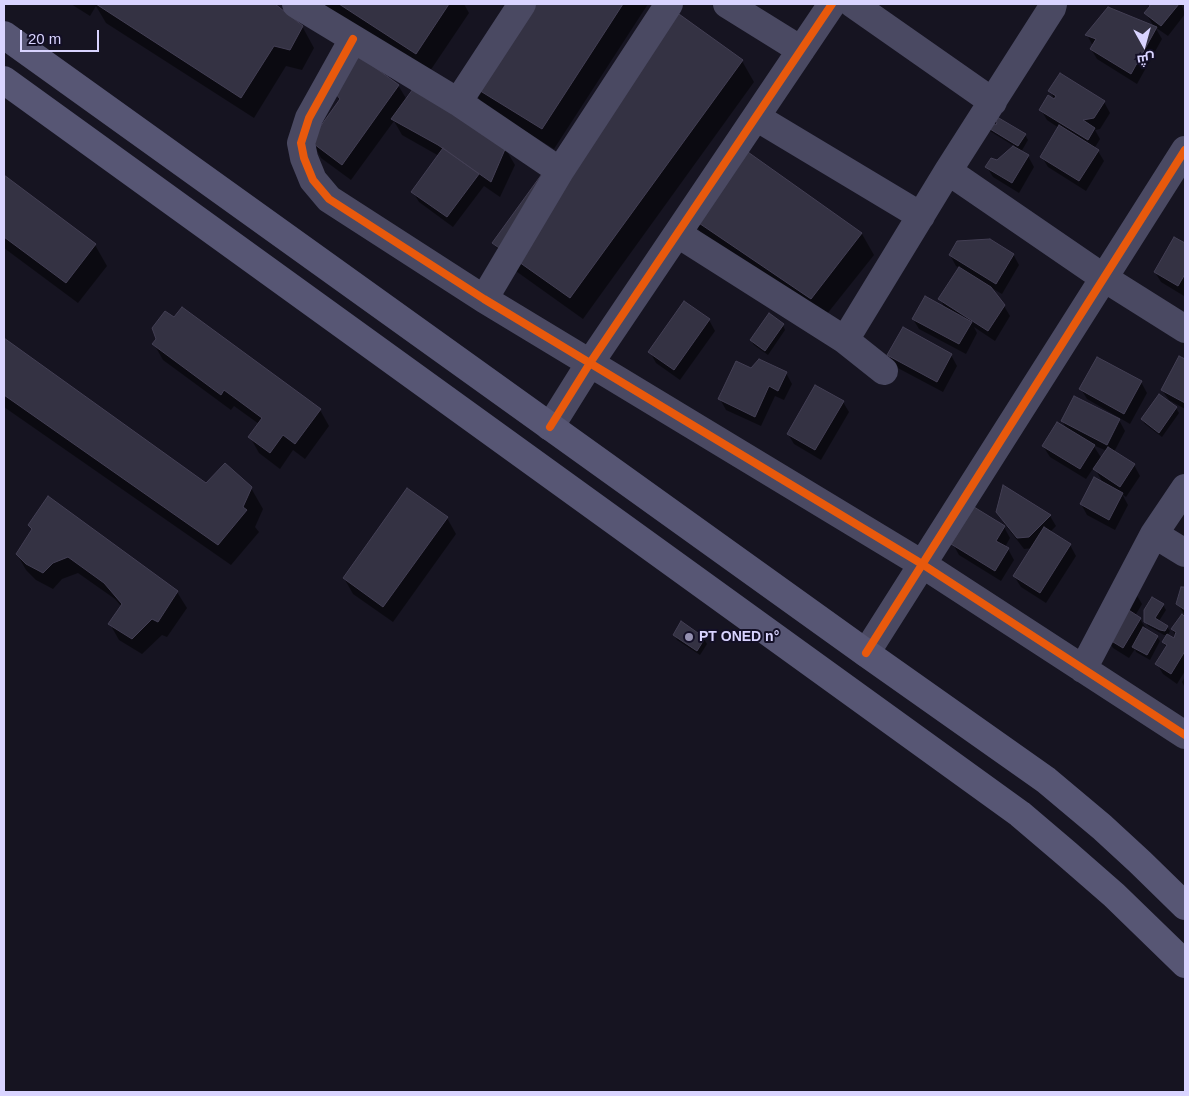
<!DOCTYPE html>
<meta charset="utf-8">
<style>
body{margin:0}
#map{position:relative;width:1189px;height:1096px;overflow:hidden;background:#161421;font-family:Arial,Cairo,sans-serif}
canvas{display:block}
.frame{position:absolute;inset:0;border:5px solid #d9d4ff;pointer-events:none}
.north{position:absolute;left:1119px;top:20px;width:50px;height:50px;-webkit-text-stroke:4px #130f26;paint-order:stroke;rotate:173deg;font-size:14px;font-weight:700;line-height:20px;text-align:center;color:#d9d4ff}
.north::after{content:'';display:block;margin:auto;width:18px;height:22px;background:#d9d4ff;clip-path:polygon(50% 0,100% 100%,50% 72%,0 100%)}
.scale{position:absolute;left:20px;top:30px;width:79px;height:22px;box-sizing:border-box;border:2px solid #d9d4ff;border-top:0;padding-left:6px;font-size:15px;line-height:18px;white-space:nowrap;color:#d9d4ff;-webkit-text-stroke:4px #130f26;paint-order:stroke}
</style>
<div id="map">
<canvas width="1189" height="1096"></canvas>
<div class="frame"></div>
<div class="north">ش</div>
<div class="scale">20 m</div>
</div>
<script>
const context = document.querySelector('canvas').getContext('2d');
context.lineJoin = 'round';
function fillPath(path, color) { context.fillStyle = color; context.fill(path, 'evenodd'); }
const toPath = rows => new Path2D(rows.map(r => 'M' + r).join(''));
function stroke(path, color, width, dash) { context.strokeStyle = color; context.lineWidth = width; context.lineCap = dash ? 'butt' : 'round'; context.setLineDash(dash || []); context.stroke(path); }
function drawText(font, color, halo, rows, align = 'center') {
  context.font = font + ' Arial,sans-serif'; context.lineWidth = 4; context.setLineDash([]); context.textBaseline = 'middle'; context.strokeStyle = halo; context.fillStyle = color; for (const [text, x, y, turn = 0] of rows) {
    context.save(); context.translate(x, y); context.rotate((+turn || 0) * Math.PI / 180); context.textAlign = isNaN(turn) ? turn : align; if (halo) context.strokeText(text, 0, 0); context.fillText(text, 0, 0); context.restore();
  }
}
fillPath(toPath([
 [71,4,273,4,302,26,314,48,302,70,286,66,254,118,106,23,96,6,90,16],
 [321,4,464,4,469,13,428,74],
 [523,4,648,4,554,149,483,105,470,84],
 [1151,4,1183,4,1182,6,1185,14,1168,36,1155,27,1162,39,1137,84,1097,59,1091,49,1093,46,1087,35,1154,27,1146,13,1151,6],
 [742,61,754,82,583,319,506,264,494,243],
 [398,85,407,100,505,148,515,165,500,197,484,186,453,227,419,202,413,192,439,156,402,135,394,121,351,180,321,158,312,141,340,101,333,88],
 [1050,91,1104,102,1110,113,1100,129,1095,130,1100,139,1094,149,1098,151,1104,161,1086,191,1048,167,1042,157,1059,128,1047,120,1041,110,1056,102],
 [991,117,1025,135,1028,140,1021,152,1028,156,1034,167,1019,193,993,177,987,167,998,161,1014,146,990,131,987,126,996,127,998,124,994,122],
 [738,147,862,234,874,255,823,319,704,238,691,217],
 [4,176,95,245,107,266,78,303,4,248],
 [1175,239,1185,245,1185,294,1184,296,1161,282,1155,272],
 [1013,254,1019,265,1002,294,988,286,1004,306,1010,316,995,341,974,327,977,333,966,354,919,329,913,319,945,308,940,299,960,268,956,266,950,255],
 [175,319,320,410,329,426,305,459,293,450,280,469,259,453,250,437,259,424,234,406,231,410,163,360,154,344],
 [709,320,715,331,680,380,656,363,650,352],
 [783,325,785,330,768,355,754,345,751,340],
 [4,340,207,485,251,488,263,509,255,527,259,532,231,565,4,407],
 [888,355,951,355,957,366,943,392,894,366],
 [1180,358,1185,361,1185,409,1169,400,1162,390],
 [751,369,786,373,792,384,784,400,775,396,761,426,726,410,720,399],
 [1141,382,1147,393,1130,424,1087,399,1081,389],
 [843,402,849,412,821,460,794,444,788,434],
 [1176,408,1179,413,1162,437,1145,424,1142,420],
 [1119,420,1125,431,1114,452,1134,465,1140,476,1126,497,1122,494,1128,505,1115,530,1087,515,1081,504,1103,483,1094,467,1086,479,1050,457,1043,446,1067,429,1062,421],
 [1093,445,1107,451,1102,459],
 [1004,487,1050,516,1056,526,1050,532,1070,545,1076,556,1046,603,1021,587,1014,576,1033,548,1024,549,1004,523,997,512],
 [49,498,177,592,187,608,167,637,162,635,142,654,119,640,110,624,122,607,115,599,78,573,62,579,53,589,36,580,26,570,17,554,33,530],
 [974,509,1004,527,1010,538,1005,547,1008,549,1014,560,1001,581,959,555,953,544],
 [447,518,456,534,393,622,353,594,344,578],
 [1182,588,1185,588,1185,615,1177,603],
 [1136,594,1142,604,1135,616,1140,619,1147,630,1157,637,1160,641,1150,660,1136,652,1135,649,1129,658,1113,648,1106,637],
 [1163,605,1166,610,1159,621,1167,627,1170,631,1168,635,1164,635,1148,626,1145,621],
 [1182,616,1185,618,1185,671,1177,684,1163,674,1157,664,1167,648,1163,642,1175,640,1176,636,1172,629],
 [675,635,704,639,707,644,700,655,677,640],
 [1185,677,1185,688,1182,682]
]), '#0007');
const building = toPath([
 [96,4,275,4,303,26,290,50,274,46,241,98,96,4],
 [339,4,449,4,416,54,339,4],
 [521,4,623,4,542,129,469,84,521,4],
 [665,4,743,60,570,298,492,243,665,4],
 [1149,4,1179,4,1161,26,1144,13,1150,6,1149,4],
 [1108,7,1157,27,1131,74,1090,49,1096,39,1085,35,1108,7],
 [355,53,399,85,342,165,310,141,340,99,331,88,355,53],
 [1060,73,1105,101,1094,118,1083,120,1095,128,1088,140,1039,110,1048,95,1054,99,1056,96,1048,91,1060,73],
 [413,89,506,147,491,182,438,145,391,119,413,89],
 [992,114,1026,134,1018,146,985,126,989,121,996,125,997,122,990,117,992,114],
 [1059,125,1099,150,1079,181,1040,157,1059,125],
 [738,145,862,233,811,299,690,217,738,145],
 [1013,146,1029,155,1012,183,985,167,991,158,997,160,1013,146],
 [443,148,479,174,447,217,411,192,443,148],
 [4,175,96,244,66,283,4,237,4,175],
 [1174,237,1185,243,1185,274,1178,286,1154,272,1174,237],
 [990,239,1014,254,996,284,949,255,957,241,990,239],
 [959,267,991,287,1005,305,988,331,938,299,959,267],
 [925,296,972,322,959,344,912,319,925,296],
 [684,301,710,319,674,370,648,352,684,301],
 [182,307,321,409,295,444,283,435,270,453,248,437,262,418,224,390,221,395,152,344,156,339,152,328,165,311,174,317,182,307],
 [769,313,784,324,765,351,750,340,769,313],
 [903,327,952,354,937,382,887,355,903,327],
 [4,338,206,483,225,463,252,487,243,507,247,510,218,545,4,395,4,338],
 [1179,356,1185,359,1185,403,1161,390,1179,356],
 [1097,357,1142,381,1124,414,1079,389,1097,357],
 [759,359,787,372,778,391,769,386,755,417,718,399,736,361,751,368,759,359],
 [815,385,844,401,815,450,787,434,815,385],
 [1159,394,1177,407,1159,433,1141,419,1159,394],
 [1074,396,1120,419,1107,445,1061,421,1074,396],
 [1057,422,1095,445,1080,469,1042,446,1057,422],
 [1108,447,1135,464,1120,487,1093,469,1108,447],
 [1094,477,1123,493,1109,520,1080,504,1094,477],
 [1003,485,1051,515,1029,537,1017,538,996,512,1003,485],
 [407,488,448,517,383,607,343,578,407,488],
 [48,496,178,591,158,622,152,619,132,639,108,624,122,604,104,583,68,557,53,563,43,573,26,564,16,554,32,529,28,525,48,496],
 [974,507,1005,526,996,541,1009,548,995,571,951,544,974,507],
 [1044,527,1071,544,1040,593,1013,576,1044,527],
 [1181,587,1185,587,1185,610,1176,604,1181,587],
 [1152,597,1164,604,1155,618,1168,626,1165,631,1160,630,1144,622,1144,610,1152,597],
 [1127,609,1141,618,1123,648,1105,637,1127,609],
 [1182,614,1185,617,1185,651,1171,674,1155,664,1167,645,1162,642,1167,634,1174,638,1176,632,1171,629,1182,614],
 [681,621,705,638,697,651,673,635,681,621],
 [1143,627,1158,636,1147,655,1132,647,1143,627]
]);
fillPath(building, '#343243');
stroke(building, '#433f54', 1);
stroke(toPath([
 [296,4,458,102,560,171],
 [727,4,801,50],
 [853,4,993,102],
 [353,39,309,118,301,143,304,158,313,180,329,199,484,299,922,564,1185,735],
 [458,102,522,4],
 [756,117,921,216],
 [948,171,1104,278,1185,329],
 [678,234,845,340,884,371],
 [484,299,560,171,669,4],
 [845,340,948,171,1052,8,1053,4],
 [550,427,590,363,832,4],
 [1154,534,1185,553],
 [866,653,1185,150],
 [1083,669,1154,534,1185,488]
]), '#4a4962', 28);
stroke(toPath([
 [4,35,866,653,1046,780,1102,827,1140,862,1185,906],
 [4,80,1020,814,1067,854,1114,895,1185,964]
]), '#575674', 28);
stroke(toPath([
 [353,39,309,118,301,143,304,158,313,180,329,199,484,299,922,564,1185,735],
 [550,427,590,363,832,4],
 [866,653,1185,150]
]), '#e8590c', 8);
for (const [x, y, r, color] of [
 [689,637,5,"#9591b1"]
]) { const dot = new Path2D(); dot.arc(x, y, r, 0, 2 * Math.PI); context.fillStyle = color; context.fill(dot); stroke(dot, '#130f26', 2); }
drawText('bold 14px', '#d9d4ff', '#130f26', [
 ["PT ONED n°",699,637]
], 'left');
</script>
